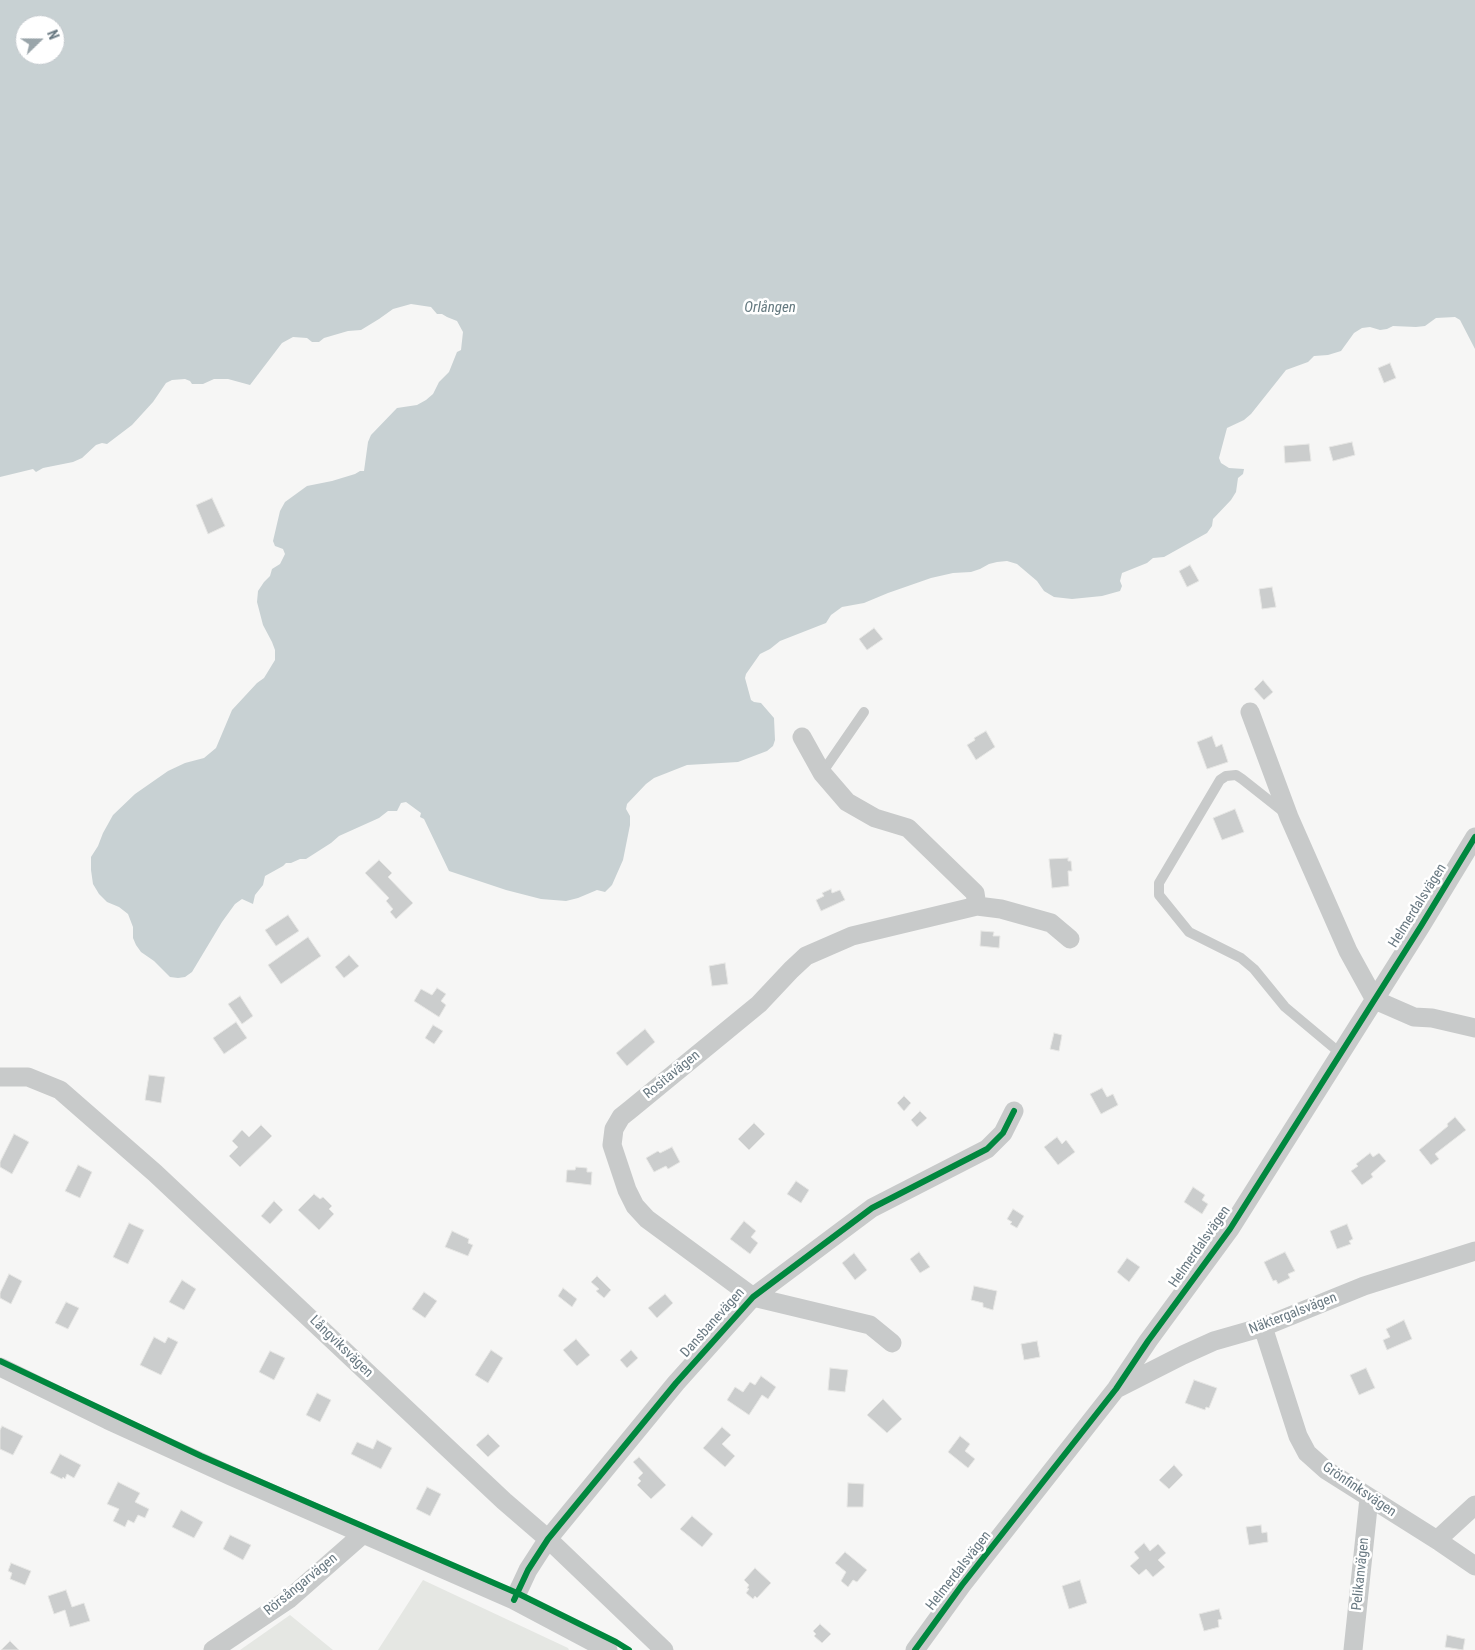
<!DOCTYPE html>
<meta charset="utf-8">
<style>
body{margin:0}
#map{position:relative;width:1475px;height:1650px;overflow:hidden;background:#f6f6f5;font-family:"Roboto Condensed",sans-serif}
canvas{display:block}
.north{position:absolute;left:15px;top:15px;width:50px;height:50px;box-sizing:border-box;background:#fff;border:1px solid #c3c9cd;border-radius:50%;rotate:68deg;font-size:14px;font-weight:700;line-height:20px;text-align:center;color:#697982}
.north::after{content:'';display:block;margin:auto;width:18px;height:22px;background:#9aa5aa;clip-path:polygon(50% 0,100% 100%,50% 72%,0 100%)}
</style>
<div id="map">
<canvas width="1475" height="1650"></canvas>
<div class="north">N</div>
</div>
<script>
const context = document.querySelector('canvas').getContext('2d');
context.lineJoin = 'round';
function fillPath(path, color) { context.fillStyle = color; context.fill(path, 'evenodd'); }
const toPath = rows => new Path2D(rows.map(r => 'M' + r).join(''));
function stroke(path, color, width, dash) { context.strokeStyle = color; context.lineWidth = width; context.lineCap = dash ? 'butt' : 'round'; context.setLineDash(dash || []); context.stroke(path); }
function drawText(font, color, halo, rows, align = 'center') {
  context.font = font + ' "Roboto Condensed",sans-serif'; context.lineWidth = 5; context.setLineDash([]); context.textBaseline = 'middle'; context.strokeStyle = halo; context.fillStyle = color; for (const [text, x, y, turn = 0] of rows) {
    context.save(); context.translate(x, y); context.rotate((+turn || 0) * Math.PI / 180); context.textAlign = isNaN(turn) ? turn : align; if (halo) context.strokeText(text, 0, 0); context.fillText(text, 0, 0); context.restore();
  }
}
fillPath(toPath([
 [423,1580,568,1648,569,1650,378,1650],
 [290,1615,333,1650,240,1650]
]), '#e5e7e3');
fillPath(toPath([
 [0,0,1475,0,1475,349,1460,320,1455,317,1436,318,1425,326,1416,327,1393,326,1387,329,1380,330,1370,327,1362,328,1354,333,1341,351,1328,355,1314,356,1308,362,1286,370,1251,414,1244,420,1227,428,1219,458,1221,463,1229,468,1244,469,1243,474,1238,478,1236,492,1231,500,1213,519,1212,526,1207,533,1164,557,1153,558,1147,563,1122,573,1120,581,1122,586,1120,591,1102,596,1072,599,1054,597,1044,591,1037,581,1017,564,1007,561,997,562,989,564,980,569,971,572,953,573,931,578,888,593,864,603,842,607,831,615,826,623,780,641,770,649,760,654,746,674,745,678,751,700,754,702,761,703,774,718,775,740,773,746,767,751,738,762,687,765,654,778,646,784,627,804,626,809,630,816,630,825,623,860,612,885,605,892,597,890,578,898,566,901,541,899,506,890,449,871,424,819,420,817,421,813,406,802,401,803,397,811,388,811,379,818,339,836,331,843,306,859,300,859,291,863,286,863,283,866,265,876,263,885,255,895,253,904,242,899,235,904,222,922,192,972,185,977,178,978,170,977,154,961,141,952,136,945,133,938,133,927,128,914,119,907,107,902,99,894,93,884,91,870,91,857,98,846,103,833,113,815,135,794,168,771,185,763,204,758,216,748,232,710,257,683,264,678,275,660,275,650,272,642,263,625,257,602,258,591,264,582,270,576,272,569,280,564,285,554,283,549,275,546,273,541,280,511,285,502,307,486,332,481,355,474,360,471,364,471,368,442,371,435,397,408,417,405,426,400,433,394,439,382,449,372,457,352,461,350,463,332,457,321,447,317,442,314,437,314,431,307,411,304,393,309,379,319,361,330,348,331,324,338,319,342,312,342,307,338,293,337,282,343,250,385,228,379,214,379,203,384,192,384,190,381,185,379,172,380,166,383,153,402,132,425,107,444,102,443,96,445,82,458,73,462,43,468,36,472,33,469,0,477],
 [25,25,55,25,55,55,25,55]
]), '#c8d1d3');
const building = toPath([
 [1390,363,1396,378,1384,383,1378,368,1390,363],
 [1352,442,1355,455,1333,461,1329,447,1352,442],
 [1309,444,1311,461,1285,463,1284,446,1309,444],
 [212,498,225,526,208,534,196,505,212,498],
 [1190,565,1199,581,1187,587,1179,571,1190,565],
 [1272,587,1276,607,1262,609,1259,589,1272,587],
 [874,628,883,639,867,650,859,639,874,628],
 [1263,680,1273,692,1264,700,1254,689,1263,680],
 [986,731,995,747,976,760,967,745,975,740,974,738,986,731],
 [1212,736,1216,747,1222,744,1228,762,1207,769,1197,742,1212,736],
 [1235,809,1244,832,1222,840,1213,818,1235,809],
 [1068,858,1068,861,1071,861,1072,871,1068,871,1069,886,1052,888,1049,859,1068,858],
 [379,860,392,873,388,877,413,903,396,919,390,912,393,909,386,901,389,898,365,873,379,860],
 [831,889,832,893,840,890,845,900,821,911,816,900,824,896,822,893,831,889],
 [288,915,299,931,276,946,265,930,288,915],
 [981,931,994,932,993,936,1000,936,999,948,980,946,981,931],
 [308,937,321,956,281,984,268,965,308,937],
 [349,955,359,966,344,978,335,967,349,955],
 [725,963,728,984,712,986,709,966,725,963],
 [437,988,446,994,441,1001,446,1005,439,1017,414,1001,421,989,432,995,437,988],
 [240,996,253,1016,242,1024,228,1004,240,996],
 [236,1022,247,1038,224,1054,213,1038,236,1022],
 [433,1025,443,1031,434,1044,425,1038,433,1025],
 [645,1029,655,1042,627,1066,616,1053,645,1029],
 [1054,1033,1062,1035,1059,1051,1050,1049,1054,1033],
 [149,1075,165,1077,161,1103,145,1100,149,1075],
 [1102,1088,1107,1097,1113,1094,1118,1105,1101,1114,1090,1094,1102,1088],
 [904,1096,911,1103,904,1111,897,1103,904,1096],
 [920,1111,927,1118,917,1127,911,1120,920,1111],
 [1455,1117,1466,1130,1435,1154,1439,1159,1431,1165,1419,1150,1448,1126,1447,1124,1455,1117],
 [754,1123,765,1134,749,1150,738,1139,754,1123],
 [261,1125,272,1136,240,1167,229,1156,238,1147,232,1141,242,1130,249,1137,261,1125],
 [14,1134,29,1142,12,1174,0,1167,0,1162,14,1134],
 [1057,1137,1062,1144,1066,1140,1075,1152,1058,1165,1044,1147,1057,1137],
 [672,1147,680,1162,668,1169,666,1166,654,1172,646,1158,658,1151,660,1153,672,1147],
 [1370,1153,1373,1157,1379,1153,1386,1161,1371,1174,1373,1177,1362,1185,1351,1171,1358,1166,1356,1164,1370,1153],
 [78,1165,92,1172,80,1198,65,1191,78,1165],
 [576,1167,587,1168,587,1172,592,1172,591,1185,566,1182,567,1170,575,1170,576,1167],
 [796,1181,809,1190,801,1203,787,1194,796,1181],
 [1193,1187,1205,1195,1202,1200,1208,1204,1202,1214,1184,1202,1193,1187],
 [314,1194,320,1199,323,1197,332,1206,329,1209,334,1214,319,1230,298,1210,314,1194],
 [274,1201,283,1210,270,1224,261,1216,274,1201],
 [1013,1209,1024,1216,1017,1228,1010,1224,1012,1222,1007,1219,1013,1209],
 [744,1221,756,1231,751,1237,758,1243,750,1254,730,1239,744,1221],
 [129,1223,144,1230,128,1264,113,1257,129,1223],
 [1347,1224,1353,1239,1349,1241,1351,1244,1337,1249,1330,1231,1347,1224],
 [452,1231,469,1239,468,1243,473,1245,468,1256,445,1247,452,1231],
 [919,1252,930,1267,920,1273,910,1259,919,1252],
 [1285,1252,1295,1271,1288,1274,1290,1278,1278,1284,1276,1280,1273,1281,1264,1262,1285,1252],
 [854,1253,867,1270,855,1280,842,1263,854,1253],
 [1127,1258,1140,1267,1129,1282,1117,1272,1127,1258],
 [9,1274,22,1281,11,1304,0,1298,0,1293,9,1274],
 [597,1276,611,1290,604,1298,596,1291,599,1289,591,1282,597,1276],
 [182,1280,196,1289,184,1310,169,1302,182,1280],
 [974,1286,997,1291,993,1310,983,1307,983,1303,971,1300,974,1286],
 [563,1288,577,1299,572,1307,558,1296,563,1288],
 [424,1292,437,1301,425,1318,412,1309,424,1292],
 [665,1294,673,1303,657,1318,648,1308,665,1294],
 [66,1302,79,1308,68,1329,55,1323,66,1302],
 [1404,1320,1412,1339,1387,1350,1383,1340,1390,1337,1386,1329,1404,1320],
 [154,1337,165,1343,168,1337,178,1342,161,1375,140,1365,154,1337],
 [576,1339,590,1355,577,1366,563,1350,576,1339],
 [1037,1341,1040,1357,1024,1360,1021,1344,1037,1341],
 [491,1350,503,1358,488,1383,475,1375,491,1350],
 [631,1350,638,1358,627,1368,620,1360,631,1350],
 [270,1351,285,1358,274,1380,259,1372,270,1351],
 [830,1368,848,1370,845,1392,828,1390,830,1368],
 [1366,1368,1375,1388,1359,1395,1350,1375,1366,1368],
 [761,1376,776,1387,768,1399,762,1395,749,1415,727,1400,735,1387,743,1392,750,1382,755,1385,761,1376],
 [1194,1380,1217,1388,1209,1408,1206,1407,1205,1410,1185,1403,1194,1380],
 [317,1393,331,1400,320,1422,306,1415,317,1393],
 [883,1399,902,1419,887,1433,867,1415,883,1399],
 [2,1426,23,1436,13,1455,0,1449,0,1430,2,1426],
 [722,1427,731,1435,722,1444,735,1456,725,1467,703,1448,722,1427],
 [488,1434,500,1446,488,1457,476,1445,488,1434],
 [960,1436,970,1444,965,1451,975,1459,968,1468,948,1452,960,1436],
 [377,1440,392,1448,381,1469,351,1454,357,1442,373,1449,377,1440],
 [60,1454,81,1465,74,1478,67,1474,65,1479,63,1477,62,1479,50,1473,60,1454],
 [639,1457,666,1485,651,1499,637,1485,641,1481,638,1478,643,1473,633,1462,639,1457],
 [1174,1465,1183,1475,1169,1489,1159,1480,1174,1465],
 [118,1482,140,1493,135,1502,149,1509,145,1518,138,1515,134,1523,128,1520,125,1527,113,1521,119,1509,107,1504,118,1482],
 [848,1483,864,1484,863,1507,847,1507,848,1483],
 [427,1487,441,1494,430,1516,416,1509,427,1487],
 [181,1510,203,1522,194,1538,172,1527,181,1510],
 [692,1516,713,1534,702,1547,680,1529,692,1516],
 [1261,1525,1262,1533,1267,1532,1268,1542,1249,1545,1246,1527,1261,1525],
 [230,1535,251,1545,243,1560,223,1549,230,1535],
 [1144,1543,1150,1551,1158,1544,1166,1553,1158,1560,1165,1567,1153,1577,1146,1569,1139,1575,1130,1566,1139,1558,1134,1552,1144,1543],
 [845,1552,867,1570,857,1582,853,1580,848,1587,841,1581,846,1572,835,1563,845,1552],
 [11,1563,31,1571,25,1585,10,1579,12,1573,8,1571,11,1563],
 [755,1568,771,1583,757,1598,755,1596,753,1599,746,1593,749,1589,747,1588,749,1585,744,1580,755,1568],
 [1080,1580,1087,1603,1069,1609,1062,1586,1080,1580],
 [66,1590,72,1607,84,1603,90,1621,70,1627,65,1610,54,1614,48,1596,66,1590],
 [1219,1609,1222,1619,1218,1620,1219,1627,1204,1631,1199,1614,1219,1609],
 [820,1624,831,1634,822,1643,814,1636,816,1634,813,1631,820,1624],
 [1447,1635,1465,1639,1463,1650,1445,1647,1447,1635],
 [10,1641,19,1650,1,1650,10,1641]
]);
fillPath(building, '#cbcdcd');
stroke(building, '#e6e6e4', 1);
stroke(toPath([
 [822,773,864,712],
 [1285,813,1242,779,1236,775,1226,776,1220,780,1159,883,1159,895,1189,932,1241,958,1254,969,1285,1007,1340,1053]
]), '#c8caca', 10);
stroke(toPath([
 [1250,712,1289,817,1348,951,1375,1000,1414,1017,1432,1018,1475,1028],
 [802,737,822,773,847,802,875,818,908,828,975,893,977,906],
 [0,1077,28,1077,60,1090,155,1173,504,1501,548,1539,664,1650],
 [1263,1327,1298,1436,1307,1453,1326,1470,1437,1540,1475,1566],
 [892,1343,870,1325,753,1297,647,1219,635,1206,627,1190,612,1145,614,1129,621,1117,631,1109,759,1004,791,970,806,956,852,936,977,906,1001,909,1051,923,1070,939],
 [0,1367,108,1420,231,1476,514,1600,608,1650],
 [1118,1388,1183,1355,1214,1341,1263,1327,1364,1286,1475,1251],
 [1437,1540,1475,1505],
 [514,1600,528,1570,548,1539,676,1383,753,1297,872,1208,987,1149,1003,1133,1014,1111],
 [213,1650,289,1599,363,1534],
 [915,1650,962,1585,1116,1389,1148,1341,1230,1229,1421,926,1475,837],
 [1353,1650,1369,1498]
]), '#c8caca', 19);
stroke(toPath([
 [0,1361,201,1456,517,1593,616,1642,629,1650],
 [514,1600,528,1570,548,1539,676,1383,753,1297,872,1208,987,1149,1003,1133,1014,1111],
 [915,1650,962,1585,1116,1389,1148,1341,1230,1229,1421,926,1475,837]
]), '#00873e', 6);
drawText('14px', '#697982', '#fff', [
 ["Helmerdalsvägen",1418,906,-58],
 ["Rositavägen",672,1075,-39],
 ["Helmerdalsvägen",1200,1247,-55],
 ["Näktergalsvägen",1293,1314,-21],
 ["Dansbanevägen",713,1323,-48],
 ["Långviksvägen",341,1347,44],
 ["Grönfinksvägen",1359,1490,34],
 ["Helmerdalsvägen",959,1571,-52],
 ["Pelikanvägen",1361,1574,-84],
 ["Rörsångarvägen",301,1585,-39]
]);
drawText('italic 15px', '#64797f', '#fff', [
 ["Orlången",770,308]
]);
</script>
